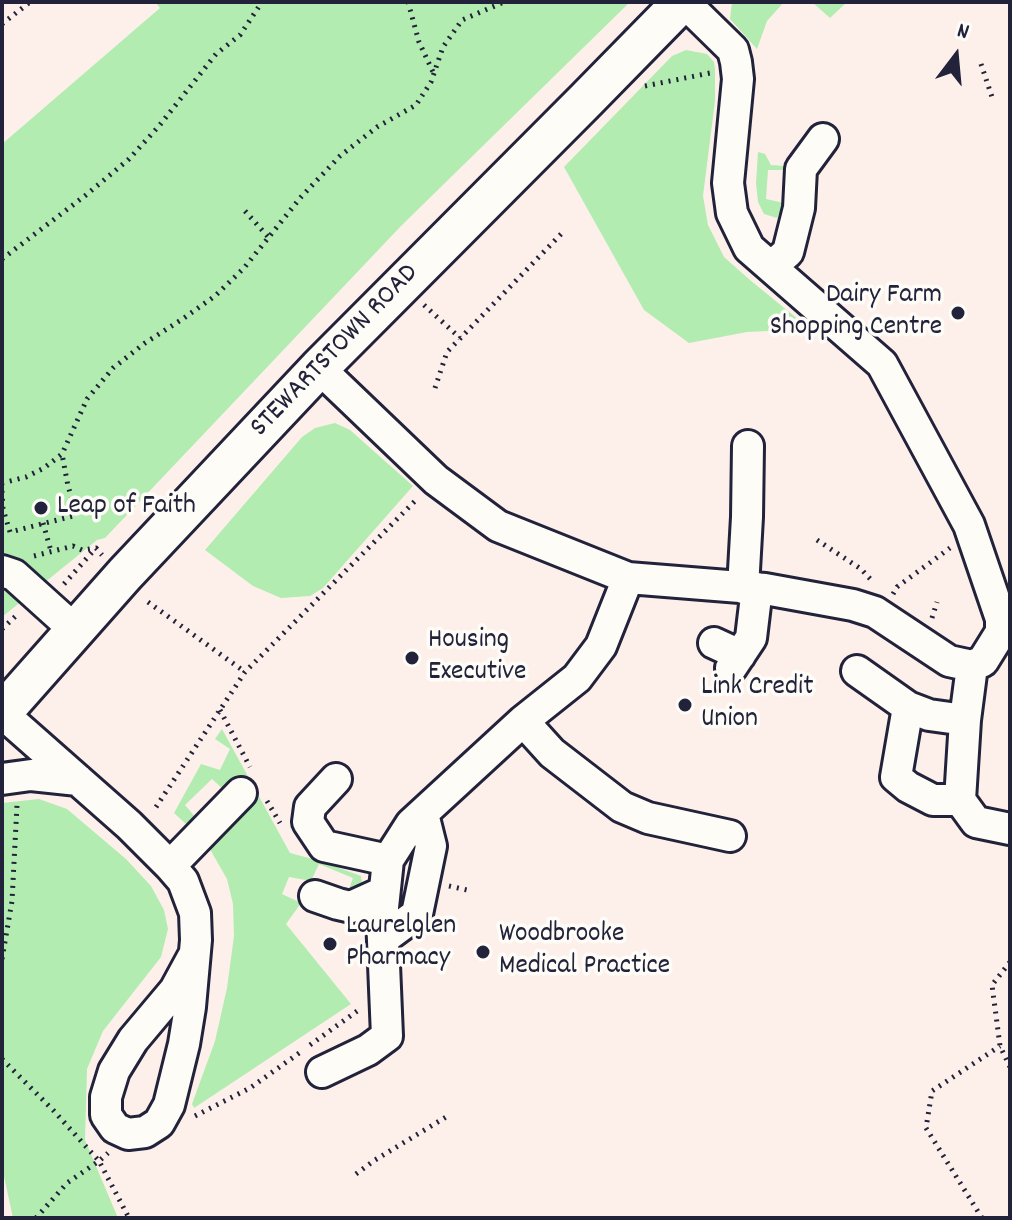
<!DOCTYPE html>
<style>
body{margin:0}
#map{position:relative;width:1012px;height:1220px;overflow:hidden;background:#fdf0eb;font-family:Dekko,sans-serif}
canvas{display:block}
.frame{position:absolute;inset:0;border:4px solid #22223b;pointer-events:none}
.north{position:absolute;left:916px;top:16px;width:80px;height:80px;-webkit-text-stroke:6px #fdfcf7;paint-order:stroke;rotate:16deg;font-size:22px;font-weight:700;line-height:32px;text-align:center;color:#22223b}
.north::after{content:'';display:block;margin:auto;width:28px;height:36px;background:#22223b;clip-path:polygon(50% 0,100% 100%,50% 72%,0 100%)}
</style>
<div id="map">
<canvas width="1012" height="1220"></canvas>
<div class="frame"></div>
<div class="north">N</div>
</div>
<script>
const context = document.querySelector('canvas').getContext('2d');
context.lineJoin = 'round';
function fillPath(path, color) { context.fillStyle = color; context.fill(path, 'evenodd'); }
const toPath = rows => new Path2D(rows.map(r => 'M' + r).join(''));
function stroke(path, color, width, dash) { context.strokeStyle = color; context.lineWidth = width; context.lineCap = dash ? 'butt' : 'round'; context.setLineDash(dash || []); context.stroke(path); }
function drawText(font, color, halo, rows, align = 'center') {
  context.font = font + ' Dekko,sans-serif'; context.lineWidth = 7; context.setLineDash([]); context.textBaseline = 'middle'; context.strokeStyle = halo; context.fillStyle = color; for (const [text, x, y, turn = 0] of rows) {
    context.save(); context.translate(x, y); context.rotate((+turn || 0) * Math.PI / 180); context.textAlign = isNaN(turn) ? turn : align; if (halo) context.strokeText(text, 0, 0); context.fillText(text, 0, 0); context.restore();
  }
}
fillPath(toPath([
 [155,2,630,2,401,226,105,538,97,540,2,617,2,144,160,8],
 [732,2,784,2,767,21,757,49,730,19],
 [812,2,847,2,830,18],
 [686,50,707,54,714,62,715,69,715,101,703,196,708,225,724,257,750,280,810,329,747,332,689,343,644,310,564,167,672,56],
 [758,152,765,154,771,165,785,166,784,170,768,170,766,199,784,203,777,218,764,214,758,202,756,183],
 [335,423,350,430,413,486,323,588,310,596,281,598,253,586,205,550,302,437,315,428],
 [222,729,290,853,320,861,361,876,363,890,348,892,353,878,319,864,311,881,289,877,282,894,301,903,286,924,351,1004,194,1108,192,1104,215,1041,227,988,234,936,233,904,227,879,207,844,256,796,241,780,225,791,212,779,185,805,196,818,187,825,174,813,201,764,220,770,230,749,215,739],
 [39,799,67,809,126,859,151,886,164,910,168,929,161,957,103,1031,87,1069,85,1140,118,1218,13,1218,2,1167,2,803]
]), '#b2ecb0');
const minor = toPath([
 [771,267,788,252,799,208,801,169,823,139],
 [319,368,436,480,498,526,628,578,765,589,853,605,875,612,949,661,972,666,983,661,1001,632,1001,619,969,525,882,364,749,248,732,213,728,183,738,79,736,62,733,50,684,2],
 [2,571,14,575,75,630],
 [743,588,747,517,748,446],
 [714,643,740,655],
 [972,666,965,720,960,800,976,822,1010,829],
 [731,668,751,638,757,588],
 [857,671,908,707,929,715,965,720],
 [908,707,896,777,908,787,933,800,960,800],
 [2,713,129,825,170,866,183,881,195,913,196,940,190,1007,184,1044,169,1105,159,1123,145,1132,128,1134,115,1128,106,1115,106,1097,114,1071,133,1040,175,990,194,955],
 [523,721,552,753,622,807,648,818,730,836],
 [2,779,31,775,78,780],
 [336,779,310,807,308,822,324,846,388,860],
 [170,866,241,793],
 [315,896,338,904,351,907,384,892],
 [383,939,417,914,431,846,423,814],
 [322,1072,368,1050,387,1036,382,917,388,860,411,824,523,721,577,678,601,646,628,578]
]);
const major = toPath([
 [2,713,125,574,319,368,586,100,682,2]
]);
stroke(minor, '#22223b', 36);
stroke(major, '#22223b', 44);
stroke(toPath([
 [408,2,419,42,433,72],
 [2,24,30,2],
 [981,64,993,100],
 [645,86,710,73],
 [245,211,269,238],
 [2,259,86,195,129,159,159,126,216,54,240,35,262,2],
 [424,305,460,338],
 [435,388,447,352,564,231],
 [2,483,26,477,44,468,62,454,87,399,113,368,145,343,184,318,215,296,244,268,301,197,340,156,377,127,416,105,431,82,443,47,462,20,504,2],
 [2,491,3,509,10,532,77,515,68,486,62,454],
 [43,523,51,551],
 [817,540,861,569,873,582],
 [34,556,73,546,82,550,96,548,102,555],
 [64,584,94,550],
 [893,594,897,587,950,548],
 [148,602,245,672],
 [932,618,937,602],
 [2,629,19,613],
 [220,710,250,767],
 [267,801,280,823],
 [156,807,245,672,418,498],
 [449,886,467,890],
 [2,959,12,901,17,805],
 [1010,962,992,985,1000,1046,1010,1067],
 [310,1045,360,1009],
 [2,1059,53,1110,99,1161,129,1218],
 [195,1116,250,1088,302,1051],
 [356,1174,375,1160,446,1117],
 [36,1218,67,1183,99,1161,108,1153],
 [982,1218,926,1128,932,1091,1000,1046]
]), '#22223b', 5, [2, 6]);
stroke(minor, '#fdfcf7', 30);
stroke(major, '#fdfcf7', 38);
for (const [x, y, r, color] of [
 [958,313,8,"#22223b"],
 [41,508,8,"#22223b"],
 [412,658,8,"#22223b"],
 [685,705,8,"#22223b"],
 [330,944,8,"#22223b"],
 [483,952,8,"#22223b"]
]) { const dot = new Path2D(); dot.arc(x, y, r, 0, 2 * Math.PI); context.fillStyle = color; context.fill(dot); stroke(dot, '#fdfcf7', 3); }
drawText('28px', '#22223b', '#fdfcf7', [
 ["Dairy Farm",942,297,"right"],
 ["Shopping Centre",942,329,"right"],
 ["Leap of Faith",57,508],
 ["Housing",428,642],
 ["Executive",428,674],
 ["Link Credit",701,689],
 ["Union",701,721],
 ["Laurelglen",346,928],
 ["Pharmacy",346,960],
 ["Woodbrooke",499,936],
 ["Medical Practice",499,968]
], 'left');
drawText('28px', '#22223b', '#fdfcf7', [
 ["STEWARTSTOWN ROAD",336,352,-46]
]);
</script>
